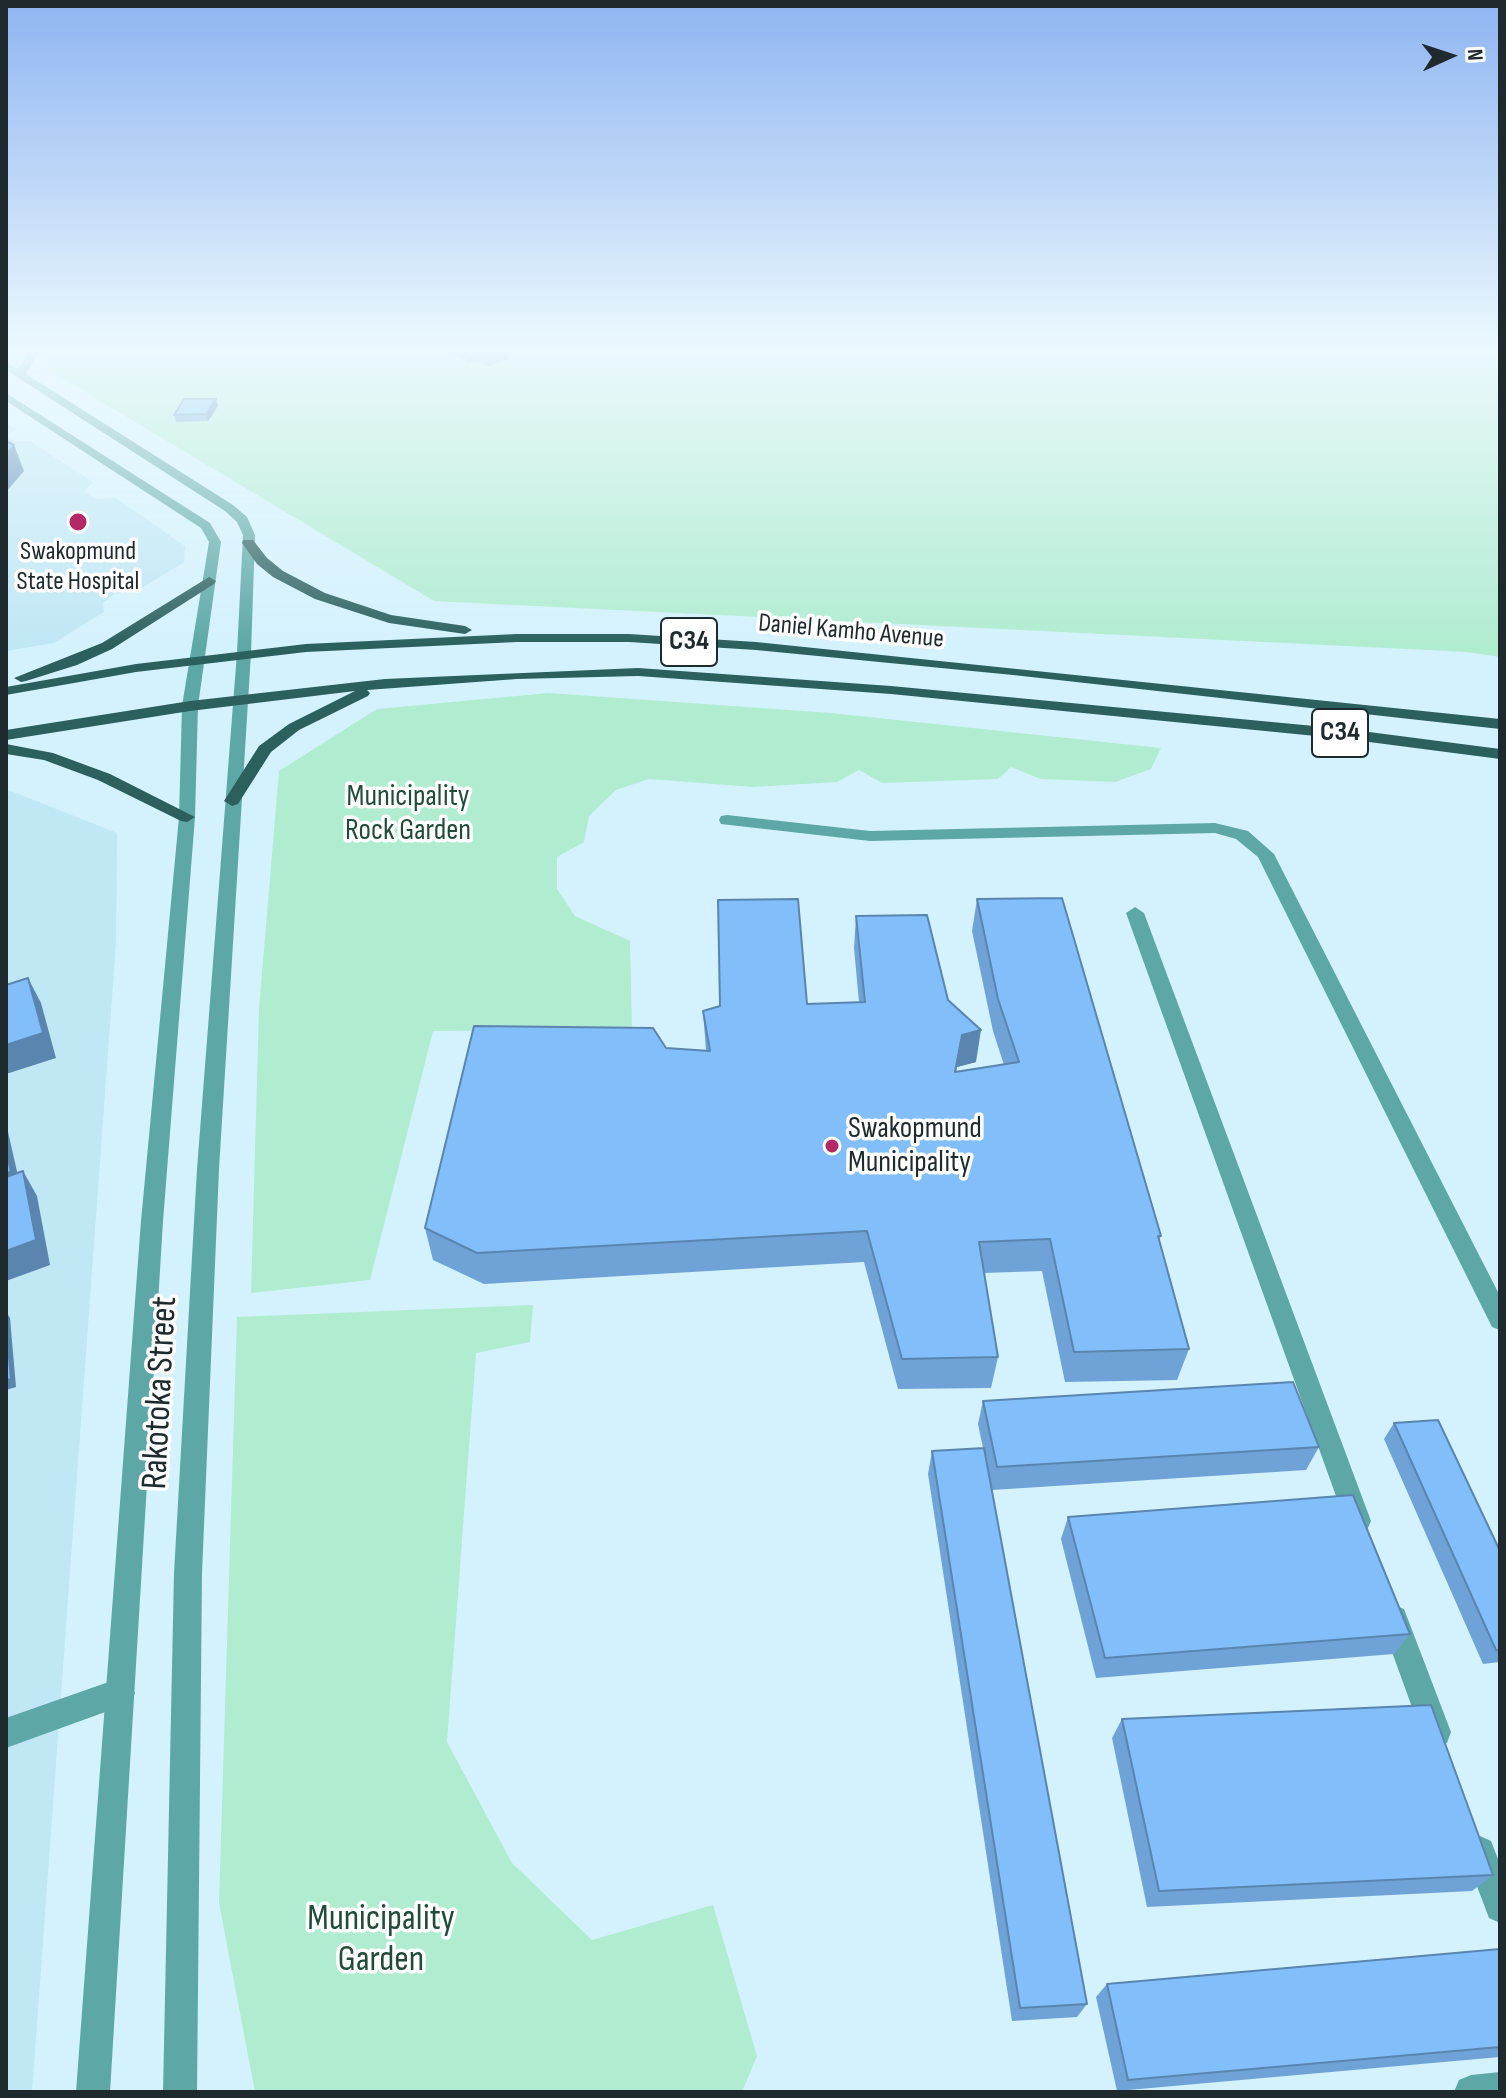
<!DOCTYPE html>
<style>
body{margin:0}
#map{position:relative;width:1506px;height:2098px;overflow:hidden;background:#d4f2fd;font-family:"Sofia Sans Condensed",sans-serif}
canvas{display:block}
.frame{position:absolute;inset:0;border:8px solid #1f2a2e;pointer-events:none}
.north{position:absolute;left:1410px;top:16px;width:80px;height:80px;-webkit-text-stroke:6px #fff;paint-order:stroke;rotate:87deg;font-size:22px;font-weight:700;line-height:32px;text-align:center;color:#1f2a2e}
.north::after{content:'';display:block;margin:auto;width:28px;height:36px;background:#1f2a2e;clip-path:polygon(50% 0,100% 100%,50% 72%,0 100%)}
</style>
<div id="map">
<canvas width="1506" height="2098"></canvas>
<div class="frame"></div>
<div class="north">N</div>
</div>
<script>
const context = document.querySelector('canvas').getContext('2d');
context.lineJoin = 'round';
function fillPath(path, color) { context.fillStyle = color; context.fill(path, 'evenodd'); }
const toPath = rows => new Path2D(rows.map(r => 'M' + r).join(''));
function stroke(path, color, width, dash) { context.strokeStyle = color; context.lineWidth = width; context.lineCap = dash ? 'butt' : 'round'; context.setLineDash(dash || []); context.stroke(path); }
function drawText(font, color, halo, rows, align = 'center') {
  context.font = font + ' "Sofia Sans Condensed",sans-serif'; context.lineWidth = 7; context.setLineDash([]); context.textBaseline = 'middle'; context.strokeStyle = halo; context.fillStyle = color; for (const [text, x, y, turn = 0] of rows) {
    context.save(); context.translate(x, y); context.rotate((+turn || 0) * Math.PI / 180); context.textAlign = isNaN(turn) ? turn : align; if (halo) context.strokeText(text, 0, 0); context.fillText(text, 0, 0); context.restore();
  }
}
fillPath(toPath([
 [6,423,15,429,8,435,14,441,30,441,93,482,84,492,96,499,116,498,185,546,184,562,139,590,115,594,103,603,104,612,54,643,6,651],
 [6,789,117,833,116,943,32,2092,6,2092]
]), '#c0e7f4');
fillPath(toPath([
 [51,352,1500,352,1500,657,1467,652,434,601,45,368],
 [549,693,831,713,1161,748,1151,769,1115,782,1041,779,1011,767,998,779,882,783,859,770,837,782,753,787,649,779,616,790,589,816,584,842,557,857,557,889,575,916,630,941,632,1030,433,1031,370,1280,251,1293,259,1009,279,771,377,709],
 [533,1305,530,1342,476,1353,447,1742,512,1863,592,1940,713,1905,757,2056,742,2092,255,2092,219,1903,237,1317]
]), '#b0ecd0');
fillPath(toPath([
 [727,815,870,831,1215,823,1248,831,1274,854,1500,1296,1500,1330,1492,1327,1258,857,1236,839,1215,833,870,841,721,824,719,820,721,816,727,815],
 [1135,907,1144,913,1371,1521,1367,1530,1358,1534,1349,1530,1345,1521,1126,913,1135,907],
 [1394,1605,1404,1609,1451,1732,1447,1743,1436,1747,1425,1743,1380,1619,1384,1609,1394,1605],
 [120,1678,130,1683,135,1693,130,1703,6,1748,6,1718,120,1678],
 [1480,1836,1491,1841,1500,1864,1500,1923,1489,1918,1464,1852,1469,1841,1480,1836],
 [1500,2072,1500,2092,1454,2092,1459,2080,1471,2075,1500,2072]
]), '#5da8a6');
fillPath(toPath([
 [29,352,39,352,26,374,233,505,247,517,255,535,251,653,219,1169,202,1573,197,2092,163,2092,174,1573,197,1169,237,653,243,535,237,522,225,511,6,370,6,363,18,369,29,352],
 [6,393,210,523,221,542,198,706,195,817,163,1221,110,2092,76,2092,141,1221,179,817,182,706,209,542,201,528,6,401,6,393]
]), '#5da8a6');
fillPath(toPath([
 [243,540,253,540,267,558,283,571,325,593,391,615,465,626,472,630,465,634,389,623,315,599,273,577,257,564,242,543,243,540],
 [209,577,216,581,214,584,112,649,77,665,26,681,21,682,14,678,102,643,209,577],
 [517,634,629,634,756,642,1500,719,1500,729,1013,675,756,650,629,642,517,642,306,652,136,672,6,695,6,687,136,664,306,644,517,634],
 [638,668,891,686,1346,729,1500,749,1500,759,1346,739,891,694,638,676,517,679,367,690,370,693,368,696,299,730,271,752,238,804,232,806,224,801,259,746,289,724,355,691,190,711,6,740,6,730,190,701,385,679,638,668],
 [6,744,53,753,110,774,195,817,187,822,181,821,98,780,44,760,6,754,6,744]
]), '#2b605f');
fillPath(toPath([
 [449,352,508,352,509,359,488,366,474,361,468,363],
 [216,399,218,406,208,421,176,422,174,415],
 [977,899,1161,1236,1159,1240,1189,1349,1177,1380,1065,1382,1042,1271,984,1273,998,1357,991,1388,898,1389,864,1262,484,1284,433,1260,425,1228,666,1048,706,1051,703,1011,807,1004,859,1002,854,948,856,916,948,1000,976,1062,957,1067,956,1072,1004,1065,993,1031,972,931],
 [983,1401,1319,1447,1306,1470,992,1490,1087,2004,1077,2017,1012,2021,928,1474,932,1451,983,1448,978,1424],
 [1394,1423,1500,1551,1500,1662,1483,1664,1384,1439],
 [1068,1517,1410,1634,1394,1654,1096,1678,1061,1539],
 [1122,1719,1493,1875,1472,1891,1147,1907,1112,1738],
 [1500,1949,1500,2057,1117,2091,1096,1997,1107,1984]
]), '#6fa3d7');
fillPath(toPath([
 [466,352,473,352,474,361,468,363],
 [489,352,508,352,509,359,488,366,486,353],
 [216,399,218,406,208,421,206,414],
 [14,445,24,471,6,492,6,455],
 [28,978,41,1003,56,1058,6,1074,6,1045],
 [981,1030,976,1062,957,1067,962,1035],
 [6,1123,21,1189,6,1194],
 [23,1171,37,1196,50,1265,6,1281,6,1251],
 [6,1312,10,1318,16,1387,6,1390]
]), '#5a85af');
const building = toPath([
 [184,399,216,399,206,414,174,415,184,399],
 [6,441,14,445,6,455,6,441],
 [1062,898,1161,1236,1158,1236,1189,1349,1074,1352,1050,1239,979,1242,998,1357,902,1359,867,1231,477,1253,425,1228,474,1026,653,1028,666,1048,710,1051,703,1011,720,1006,718,900,798,899,807,1004,865,1002,856,916,927,915,948,1000,981,1030,962,1035,955,1072,1019,1062,998,999,977,899,1062,898],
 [28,978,43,1033,6,1045,6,985,28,978],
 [6,1150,11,1172,6,1173,6,1150],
 [23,1171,36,1240,6,1251,6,1177,23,1171],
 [6,1326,11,1379,6,1380,6,1326],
 [1293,1382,1319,1447,997,1467,983,1401,1293,1382],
 [1438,1420,1500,1551,1500,1650,1496,1650,1394,1423,1438,1420],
 [984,1448,1087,2004,1020,2008,932,1451,984,1448],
 [1353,1495,1410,1634,1105,1658,1068,1517,1353,1495],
 [1431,1705,1493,1875,1159,1891,1122,1719,1431,1705],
 [1500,1949,1500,2047,1128,2080,1107,1984,1500,1949]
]);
fillPath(building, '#81befa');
stroke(building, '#5a85af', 2);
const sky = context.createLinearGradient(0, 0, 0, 646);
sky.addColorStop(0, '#8eb4f1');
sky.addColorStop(0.54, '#ecf9fe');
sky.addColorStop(1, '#ecf9fe00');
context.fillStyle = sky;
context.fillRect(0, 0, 1506, 646);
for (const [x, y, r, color] of [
 [78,522,10,"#b42964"],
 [832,1146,8,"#b42964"]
]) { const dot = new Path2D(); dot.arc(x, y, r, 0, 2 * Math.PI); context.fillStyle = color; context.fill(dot); stroke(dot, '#fff', 3); }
drawText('26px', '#1f2a2e', '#fff', [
 ["Swakopmund",78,552],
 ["State Hospital",78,582]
]);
drawText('26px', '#1f2a2e', '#fff', [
 ["Daniel Kamho Avenue",851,632,5]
]);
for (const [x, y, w] of [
 [689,642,56],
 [1340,733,56]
]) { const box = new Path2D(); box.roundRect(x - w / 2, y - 24, w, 48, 6); context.fillStyle = '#fff'; context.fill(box); stroke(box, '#1f2a2e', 2); }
drawText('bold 28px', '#1f2a2e', null, [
 ["C34",689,642],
 ["C34",1340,733]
]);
drawText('30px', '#224b3a', '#fff', [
 ["Municipality",408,797],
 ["Rock Garden",408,831]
]);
drawText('30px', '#1f2a2e', '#fff', [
 ["Swakopmund",848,1129],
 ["Municipality",848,1163]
], 'left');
drawText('36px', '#1f2a2e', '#fff', [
 ["Rakotoka Street",161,1393,-87]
]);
drawText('36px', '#224b3a', '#fff', [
 ["Municipality",381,1920],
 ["Garden",381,1961]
]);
</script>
